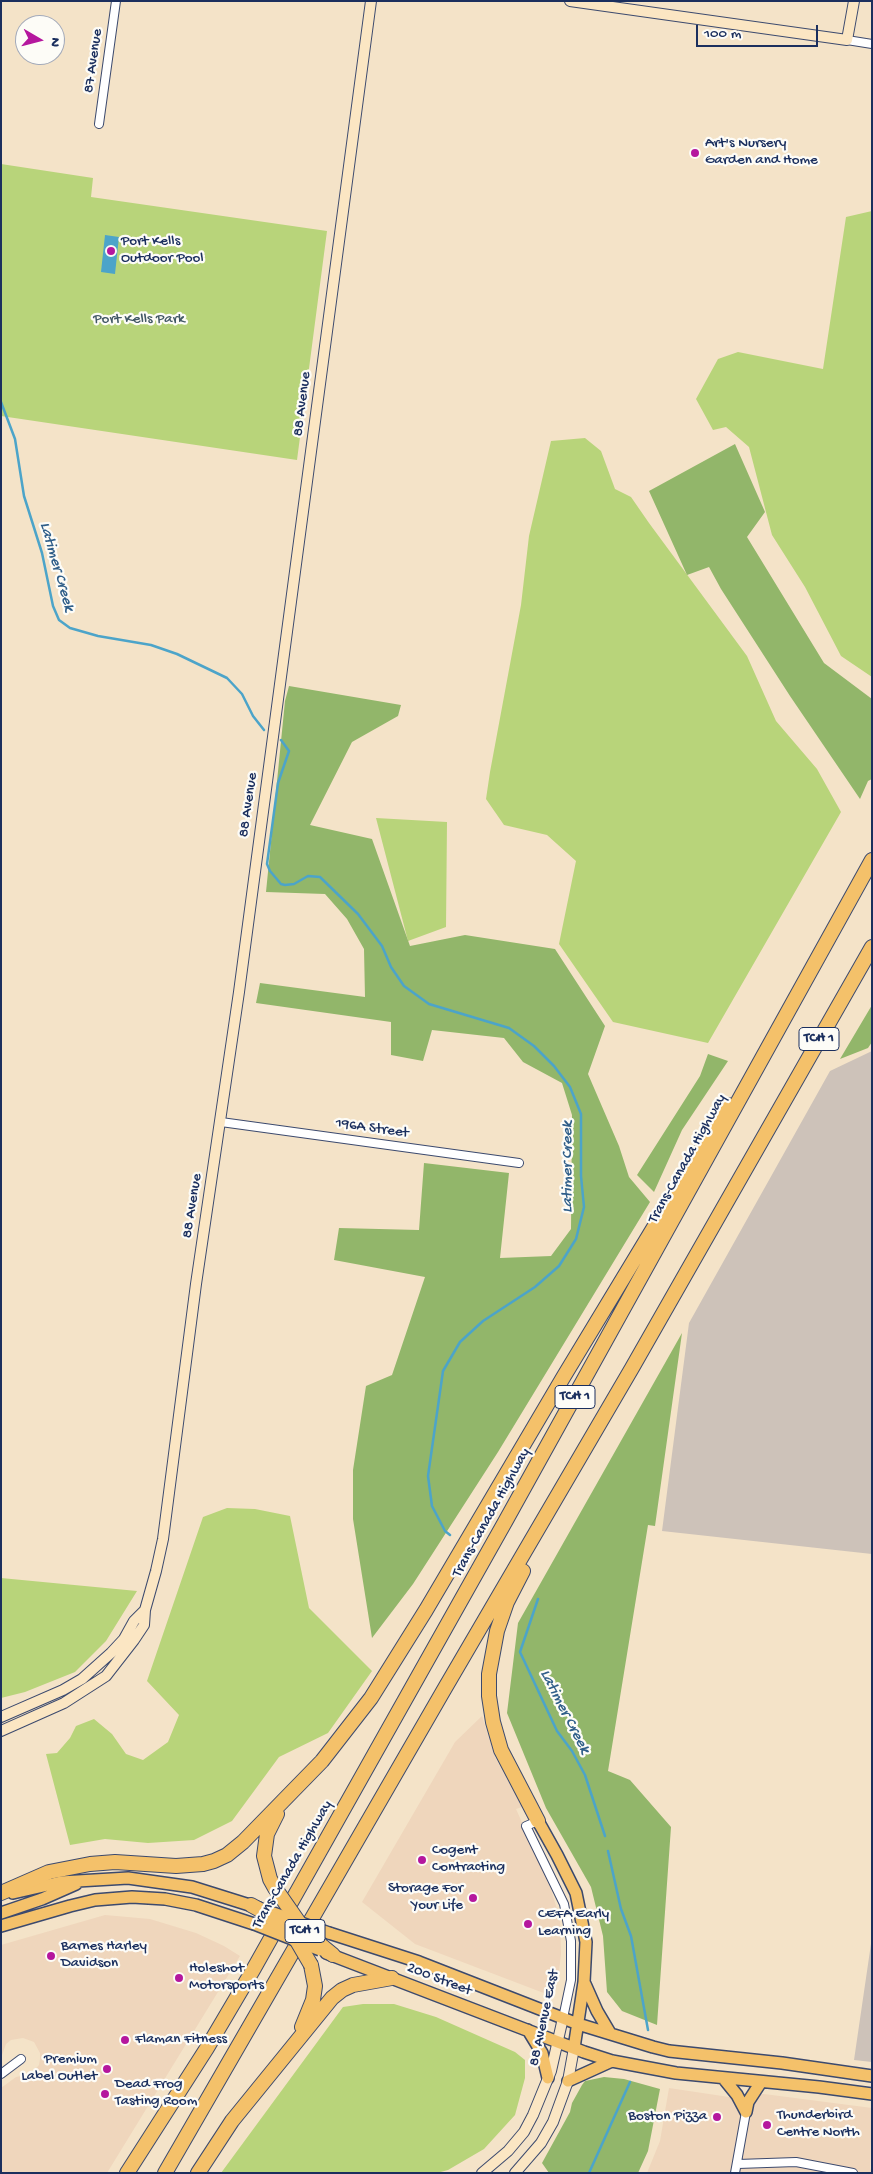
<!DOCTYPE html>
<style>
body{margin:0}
#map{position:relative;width:873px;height:2174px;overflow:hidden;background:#f4e3c8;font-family:"Gochi Hand",sans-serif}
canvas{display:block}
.frame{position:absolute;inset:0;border:2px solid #1b2f5e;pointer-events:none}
.north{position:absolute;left:15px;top:15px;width:50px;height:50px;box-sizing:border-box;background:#fdfcf7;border:1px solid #a3aaba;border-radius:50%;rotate:98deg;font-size:14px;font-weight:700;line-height:20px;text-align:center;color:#1b2f5e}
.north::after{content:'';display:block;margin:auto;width:18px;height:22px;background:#b5179e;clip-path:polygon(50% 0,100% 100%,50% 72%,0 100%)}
.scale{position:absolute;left:696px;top:25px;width:122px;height:22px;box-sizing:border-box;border:2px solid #1b2f5e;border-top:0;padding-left:6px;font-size:15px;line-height:18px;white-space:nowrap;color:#1b2f5e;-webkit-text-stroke:4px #fdfcf7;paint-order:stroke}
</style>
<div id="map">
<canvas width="873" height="2174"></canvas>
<div class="frame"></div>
<div class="north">N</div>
<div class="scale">100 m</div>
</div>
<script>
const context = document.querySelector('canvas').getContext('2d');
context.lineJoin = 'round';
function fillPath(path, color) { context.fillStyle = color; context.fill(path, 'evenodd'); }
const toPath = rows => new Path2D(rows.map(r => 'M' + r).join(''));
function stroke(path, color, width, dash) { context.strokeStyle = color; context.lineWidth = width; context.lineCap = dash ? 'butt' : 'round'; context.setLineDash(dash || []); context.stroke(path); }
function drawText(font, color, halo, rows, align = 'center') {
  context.font = font + ' "Gochi Hand",sans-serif'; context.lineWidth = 4.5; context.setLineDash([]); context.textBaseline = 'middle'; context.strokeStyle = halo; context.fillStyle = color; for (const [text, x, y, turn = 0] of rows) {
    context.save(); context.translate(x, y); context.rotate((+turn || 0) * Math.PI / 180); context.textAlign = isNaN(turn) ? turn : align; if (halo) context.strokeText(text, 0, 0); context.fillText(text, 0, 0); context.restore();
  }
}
fillPath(toPath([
 [482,1716,495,1757,522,1807,516,1809,549,1883,560,1919,561,1954,558,1980,554,1992,549,1995,415,1944,362,1902,455,1742],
 [105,1915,150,1919,196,1933,224,1946,240,1956,107,2173,1,2173,1,2088,16,2077,31,2074,39,2065,40,2059,40,2053,34,2042,23,2038,11,2040,6,2044,1,2058,1,1945],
 [669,2088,729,2097,764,2094,872,2108,870,2168,872,2173,647,2173,660,2141]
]), '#efd6bc');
fillPath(toPath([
 [872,1051,872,1554,662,1531,689,1323,830,1071],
 [872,1937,872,2062,854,2060]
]), '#cdc2b9');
fillPath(toPath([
 [1,164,93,178,91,197,327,231,297,460,1,416],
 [872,211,872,677,841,656,805,587,772,535,749,447,726,427,713,430,696,399,718,359,738,352,823,369,846,217],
 [585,438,601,451,615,489,631,497,649,523,747,656,776,721,817,769,841,812,708,1043,613,1022,559,944,576,861,547,835,504,825,486,799,490,772,521,605,529,536,551,441],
 [376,818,447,822,446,927,408,941],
 [227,1508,255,1509,290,1516,309,1608,372,1671,328,1733,279,1757,232,1821,194,1840,148,1843,105,1839,70,1845,46,1754,57,1753,70,1738,76,1726,94,1719,112,1734,126,1754,143,1760,168,1742,179,1715,147,1681,203,1517],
 [1,1578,137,1591,106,1641,75,1672,25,1692,1,1698],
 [363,2004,394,2004,436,2017,515,2052,525,2060,525,2078,515,2115,484,2149,448,2170,437,2173,221,2173,343,2007]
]), '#b8d47a');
fillPath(toPath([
 [735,444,765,512,747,537,824,663,872,699,872,779,868,781,860,799,790,696,721,589,709,567,687,575,649,491],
 [289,686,401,705,398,716,352,742,310,825,372,839,410,946,465,935,555,949,605,1026,588,1074,619,1146,629,1177,650,1202,498,1452,413,1584,372,1638,353,1519,353,1470,366,1386,392,1375,425,1277,334,1260,339,1228,419,1230,424,1163,509,1173,500,1258,551,1256,571,1229,572,1115,562,1083,523,1062,504,1038,432,1030,423,1061,391,1055,391,1022,256,1003,260,983,365,997,364,949,347,919,325,894,266,892,285,701],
 [872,1005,872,1042,868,1048,840,1059],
 [708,1054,728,1061,682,1130,654,1192,637,1175,700,1076],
 [682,1333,655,1526,648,1525,608,1771,630,1780,671,1827,657,2025,622,2011,607,1992,603,1936,591,1887,546,1808,507,1713,518,1623],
 [604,2077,624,2079,660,2089,648,2151,638,2173,549,2173,542,2163,570,2112,572,2103,582,2085,585,2081]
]), '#92b66a');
fillPath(toPath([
 [105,235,119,237,115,274,101,272]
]), '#4ca4c9');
stroke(toPath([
 [1,402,15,439,24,496,42,553,53,606,59,620,70,628,98,636,151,645,177,654,227,678,242,694,253,716,264,730],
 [281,740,289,751,278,783,267,864,270,871,281,884,285,885,294,884,308,876,320,877,358,914,382,946,391,967,404,986,429,1004,509,1028,534,1046,554,1066,570,1087,581,1114,581,1176,584,1207,576,1239,559,1266,535,1287,483,1321,460,1342,443,1371,428,1476,432,1506,445,1531,450,1535],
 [538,1599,520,1652,557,1731,572,1751,585,1775,605,1836],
 [608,1851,621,1909,631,1936,648,2030],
 [589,2173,630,2082]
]), '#4ca4c9', 2.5);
const minor = toPath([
 [847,40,872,44],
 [99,124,116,1],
 [221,1122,519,1163],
 [538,1821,526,1826,564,1904,571,1941,571,1980,563,2018],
 [1,2074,21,2059],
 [738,2164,796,2162,853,2173],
 [735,2173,746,2112]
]);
const secondary = toPath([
 [570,1,847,40,854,1],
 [1,1717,63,1690,82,1679,111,1653,124,1639,134,1621,145,1610],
 [1,1731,64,1703,106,1676,134,1640,144,1625,145,1610,156,1571,163,1539,196,1284,239,992,371,1],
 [482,2173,508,2151,524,2132,533,2115,551,2071,563,2018],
 [515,2173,541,2143,553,2122,568,2081,574,2048]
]);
const primary = toPath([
 [538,1821,557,1855,576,1893,586,1942,584,1982,574,2048],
 [13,1893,61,1882,128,1878,192,1887,259,1908],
 [1,1913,42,1899,76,1884],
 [1,1926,70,1906,95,1900,132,1897,165,1899,196,1905,254,1924],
 [329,1933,419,1962,578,2024,653,2047,669,2051,782,2063,872,2076],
 [326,1953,584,2052,612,2061,676,2073,819,2087,872,2094],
 [585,1984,597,2011,610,2033],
 [528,2030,542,2053,548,2078],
 [724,2079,737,2095,746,2112],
 [568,2081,612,2061],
 [746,2112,748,2102,761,2082]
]);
const motorway = toPath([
 [523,1571,507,1602,497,1631,489,1674,489,1696,493,1722,501,1750,538,1821],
 [275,1888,270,1879,264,1856,267,1834,277,1814],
 [1,1893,49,1872,90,1864,115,1862,176,1866,203,1864,214,1861,227,1855,243,1842,322,1761,371,1698,426,1610,564,1376,728,1105],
 [251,1905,262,1911],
 [322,1946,333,1955],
 [302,2027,313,2000,315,1986,311,1965],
 [127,2173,207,2048,253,1970,505,1522,872,860],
 [165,2173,445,1688,632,1368,872,947],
 [198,2173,232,2121,332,1998,342,1990,353,1985,392,1978]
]);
stroke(minor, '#3c4a6e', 10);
stroke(secondary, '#3c4a6e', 12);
stroke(primary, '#3c4a6e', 14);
stroke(motorway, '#3c4a6e', 16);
stroke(minor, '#fff', 8);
stroke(secondary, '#fbe6c3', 10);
stroke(primary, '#f4c16a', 11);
stroke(motorway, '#f4c16a', 14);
const primaryBridge = toPath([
 [265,1910,329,1933],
 [254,1924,320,1950]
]);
const motorwayBridge = toPath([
 [275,1888,300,1924,322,1946],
 [262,1911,284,1928,297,1941,311,1965]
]);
stroke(primaryBridge, '#3c4a6e', 14, []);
stroke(motorwayBridge, '#3c4a6e', 16, []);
stroke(primaryBridge, '#f4c16a', 11);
stroke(motorwayBridge, '#f4c16a', 14);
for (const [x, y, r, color] of [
 [695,153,5,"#b5179e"],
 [111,251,5,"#b5179e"],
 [422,1860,5,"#b5179e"],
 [473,1898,5,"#b5179e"],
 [528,1924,5,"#b5179e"],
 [51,1956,5,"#b5179e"],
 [179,1978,5,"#b5179e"],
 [125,2040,5,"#b5179e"],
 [107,2069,5,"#b5179e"],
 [105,2094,5,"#b5179e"],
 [717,2117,5,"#b5179e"],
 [767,2125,5,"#b5179e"]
]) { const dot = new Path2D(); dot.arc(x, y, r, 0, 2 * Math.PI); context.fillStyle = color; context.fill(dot); stroke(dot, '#fdfcf7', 2); }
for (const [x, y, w] of [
 [819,1039,40],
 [575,1397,40],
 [305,1931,40]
]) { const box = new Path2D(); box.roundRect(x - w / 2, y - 11.5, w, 23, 4); context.fillStyle = '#fdfcf7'; context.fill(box); stroke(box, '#1b2f5e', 1); }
drawText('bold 14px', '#1b2f5e', null, [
 ["TCH 1",819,1039],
 ["TCH 1",575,1397],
 ["TCH 1",305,1931]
]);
drawText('15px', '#1b2f5e', '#fdfcf7', [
 ["87 Avenue",94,61,-82],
 ["88 Avenue",303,404,-83],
 ["88 Avenue",249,805,-82],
 ["196A Street",372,1129,8],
 ["Trans-Canada Highway",688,1159,-61],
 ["88 Avenue",193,1206,-81],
 ["Trans-Canada Highway",492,1513,-61],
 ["Trans-Canada Highway",293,1865,-60],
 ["200 Street",439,1980,21],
 ["88 Avenue East",545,2018,-78]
]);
drawText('15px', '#1b2f5e', '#fdfcf7', [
 ["Art's Nursery",705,144],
 ["Garden and Home",705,161],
 ["Port Kells",121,242],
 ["Outdoor Pool",121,259],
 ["Cogent",432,1851],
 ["Contracting",432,1868],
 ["Storage For",463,1889,"right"],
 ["Your Life",463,1906,"right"],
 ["CEFA Early",538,1915],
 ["Learning",538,1932],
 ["Barnes Harley",61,1947],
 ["Davidson",61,1964],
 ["Holeshot",189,1969],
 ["Motorsports",189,1986],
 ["Flaman Fitness",135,2040],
 ["Premium",97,2060,"right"],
 ["Label Outlet",97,2077,"right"],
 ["Dead Frog",115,2085],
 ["Tasting Room",115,2102],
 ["Thunderbird",777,2116],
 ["Centre North",777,2133],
 ["Boston Pizza",707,2117,"right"]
], 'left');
drawText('15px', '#425865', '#fdfcf7', [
 ["Port Kells Park",139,320]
]);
drawText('italic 16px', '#2f5e89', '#fdfcf7', [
 ["Latimer Creek",56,567,74],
 ["Latimer Creek",569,1167,-90],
 ["Latimer Creek",564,1712,63]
]);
</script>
